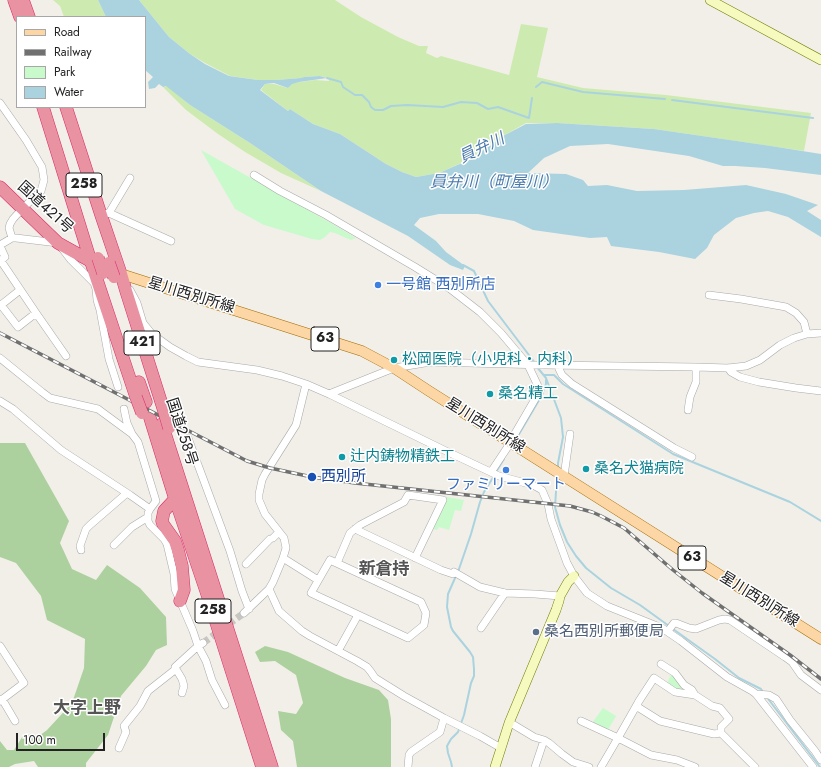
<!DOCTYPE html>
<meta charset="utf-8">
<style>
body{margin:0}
#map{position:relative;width:821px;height:767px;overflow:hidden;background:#f2efe9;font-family:Jost,sans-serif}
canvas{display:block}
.legend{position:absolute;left:16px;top:16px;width:130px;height:92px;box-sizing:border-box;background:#fff;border:1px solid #a7a7a7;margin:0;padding:5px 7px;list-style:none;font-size:12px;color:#222}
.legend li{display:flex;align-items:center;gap:8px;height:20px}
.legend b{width:20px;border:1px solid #a7a7a7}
.scale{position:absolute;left:16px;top:733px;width:89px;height:18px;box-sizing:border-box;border:2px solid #222;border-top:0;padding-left:5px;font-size:12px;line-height:14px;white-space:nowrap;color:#222;-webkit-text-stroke:3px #fff;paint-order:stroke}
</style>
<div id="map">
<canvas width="821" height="767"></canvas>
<ul class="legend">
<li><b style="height:5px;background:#fcd6a4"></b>Road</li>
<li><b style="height:5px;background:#707070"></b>Railway</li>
<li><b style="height:11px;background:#c8facc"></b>Park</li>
<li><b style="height:11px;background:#aad3df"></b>Water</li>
</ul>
<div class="scale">100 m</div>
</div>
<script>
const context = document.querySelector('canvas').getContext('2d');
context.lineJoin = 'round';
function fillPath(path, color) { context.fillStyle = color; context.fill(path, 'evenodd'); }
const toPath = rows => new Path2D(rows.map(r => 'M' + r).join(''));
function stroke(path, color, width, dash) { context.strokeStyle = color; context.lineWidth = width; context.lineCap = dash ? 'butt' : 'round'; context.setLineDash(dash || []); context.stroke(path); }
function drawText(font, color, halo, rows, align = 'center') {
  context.font = font + ' Jost,"Noto Sans JP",sans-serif'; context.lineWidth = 3; context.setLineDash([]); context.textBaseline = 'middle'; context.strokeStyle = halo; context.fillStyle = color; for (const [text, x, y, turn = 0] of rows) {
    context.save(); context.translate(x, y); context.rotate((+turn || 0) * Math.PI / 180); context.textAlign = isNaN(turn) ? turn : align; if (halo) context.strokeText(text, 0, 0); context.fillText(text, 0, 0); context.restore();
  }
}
fillPath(toPath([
 [53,0,98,0,106,17,64,17,60,6],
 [139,0,335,0,361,17,398,37,419,46,428,46,426,53,437,58,441,56,509,75,521,24,548,28,537,77,583,88,666,95,811,113,804,151,654,129,557,123,526,123,503,136,472,158,439,173,416,177,402,172,386,164,340,134,313,124,290,109,288,111,261,90,265,84,274,84,288,88,292,83,315,80,329,81,328,78,320,76,304,77,301,78,277,80,258,80,230,76,205,63,190,54,169,37],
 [167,86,190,105,250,143,321,191,281,173,245,152,218,134,186,110,163,87]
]), '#cdebb0');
fillPath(toPath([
 [0,443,25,443,69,521,60,543,72,569,96,580,107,565,140,588,166,617,167,645,156,650,146,666,121,696,108,735,86,763,86,767,38,767,34,761,15,764,9,767,0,767,0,741,7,750,14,750,24,734,39,736,47,730,72,703,84,668,85,639,47,620,41,596,16,563,0,557],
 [265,646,288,652,345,678,379,690,388,700,391,719,391,767,297,767,293,741,281,730,278,711,296,714,303,703,296,675,275,661,260,662,255,652]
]), '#add19e');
fillPath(toPath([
 [201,150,331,223,356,238,351,240,346,238,335,233,330,232,325,237,320,240,312,239,264,225,235,209],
 [447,497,464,500,461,511,455,510,449,530,439,527,437,530,430,528],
 [672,673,689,691,676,689,667,683],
 [603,708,616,716,608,730,592,723]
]), '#c8facc');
fillPath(toPath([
 [98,0,139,0,169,37,190,54,205,64,229,76,258,80,277,80,301,78,304,77,320,76,327,78,299,82,292,84,288,88,274,83,265,84,260,90,288,111,290,109,313,124,340,134,386,164,402,172,416,177,439,173,471,159,503,136,526,124,557,123,654,129,771,146,821,154,821,175,765,168,735,166,723,166,689,156,608,144,570,146,544,158,528,173,566,174,583,180,588,186,607,185,637,191,684,190,746,185,786,194,818,205,807,211,821,220,821,237,788,217,768,211,754,213,736,218,714,235,707,248,695,259,659,252,611,246,607,237,590,238,533,230,514,221,478,214,439,214,420,218,414,225,436,241,446,252,465,266,463,270,450,265,408,236,321,191,250,143,190,105,166,86,163,87,159,84,155,88,149,89,148,82,153,77,145,70,145,17,106,17]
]), '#aad3df');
stroke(toPath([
 [327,78,341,82,343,87,355,95,362,95,369,102,371,107,375,110,383,110,391,106,407,105,443,107,461,102,477,103,488,109,498,107,529,118,532,98],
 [536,87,542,82,583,92,665,99],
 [672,100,813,118],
 [463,265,474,271,488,301,535,363],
 [537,367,546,378,561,418,563,437,558,463,558,468],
 [544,375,554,375,563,384,673,454,790,502,821,521],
 [515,441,542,395,546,384,546,380],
 [496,472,504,459],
 [557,476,555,507,560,525,567,542,576,556,586,568,611,588,640,605,669,626],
 [673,629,715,659,739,678,761,689,763,693],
 [766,696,820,767],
 [452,767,451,762,448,753,447,746,451,739,458,732,464,715,471,683,474,676,474,669,473,657,470,652,453,631,451,627,447,607,448,594,459,569,471,534,480,502,484,492,494,476]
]), '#aad3df', 2);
stroke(toPath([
 [203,643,244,613]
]), '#c8c6c1', 7, [7, 3.5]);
const street = toPath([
 [0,103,26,140,42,167,44,180,41,191,22,209,13,219,10,224,9,228,12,238],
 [254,175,280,191,326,215,415,267,449,288,480,312,501,333,528,365,538,386,538,394,510,442,507,448,491,472],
 [109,213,130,178],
 [101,215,109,213,171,241],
 [0,245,12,238,16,238,58,243,71,260,94,283,96,289,97,300,100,310,109,359,118,387],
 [0,246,5,257,0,261],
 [1,261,36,313,66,356],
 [20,290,1,305,18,327,36,313],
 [130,290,137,303,143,323,152,334,170,347,186,356,198,362,257,370,282,376,306,384,329,394,448,452,499,476,533,485,542,490,548,504,551,519,567,563,574,576,587,593,607,606,662,628,681,641,727,677,752,691,756,694,813,767],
 [709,295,741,299,786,307,796,313,804,322,807,334],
 [0,358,42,392,50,398,98,409,132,434],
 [559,366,559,369,562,375,572,384,674,448,692,457],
 [728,368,731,372,740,377,759,382,796,388,821,391],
 [329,394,394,368,431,362,546,365,696,367,728,368,746,366,760,360,780,345,794,338,807,334,821,333],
 [0,401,13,409,61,450,130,495,150,509,148,513,148,521,150,525,164,539,167,544,174,574,175,589,193,631,198,646,203,643],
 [124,409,127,423,132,434,138,442,156,501,150,509],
 [688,410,690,397,696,382,696,367],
 [188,438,230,551,242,591,249,609],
 [564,476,570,434],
 [355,529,441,570,453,574],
 [114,545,132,527,148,517],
 [81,550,80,546,86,529,90,525,127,493],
 [283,558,318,580],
 [330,560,421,602,426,613,424,625,408,638,311,593,330,560],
 [337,563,350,533,360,525,404,502,408,495,443,500,415,558],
 [246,564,270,539,273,538,279,532],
 [454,572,480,587,505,593,535,594,560,596],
 [269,589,279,611,302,631,310,636,357,661,367,667,371,672,375,678,404,696,444,718,480,736,501,748],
 [244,613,269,589,273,582,283,558,286,548,284,538,265,514,259,500,259,494,262,480,265,474,296,425,306,384],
 [481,628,505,593],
 [668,631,674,623,676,623,689,628,696,629,719,620,725,619,730,620,785,657,792,662,801,675,821,690],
 [0,646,24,683,0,701],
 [338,651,358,615],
 [661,664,675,673,684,685,692,690,695,695],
 [176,669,182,679,184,686,182,693],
 [756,694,769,695,776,699,790,720,815,751,821,760],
 [2,699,15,721],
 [636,706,660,721,714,734,721,733,755,767],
 [581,721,618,738,639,701,654,678,675,692,695,695,712,706,720,708,729,719,721,727,721,733],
 [509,723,514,725,534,737,544,740,549,743,562,754,573,762,589,767],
 [119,748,126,732,124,726,140,706,148,691,176,669,175,667,198,646,206,661,212,680,225,705],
 [408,767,409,755,411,752,440,732,444,718],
 [535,767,544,740],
 [601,767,618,738,651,755,677,760,695,767]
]);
const secondary = toPath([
 [710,0,821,60],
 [495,767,509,723,556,610,559,601,560,596,568,582,574,576]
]);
const primary = toPath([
 [121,274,362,351,394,368,429,391,821,639]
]);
const highway = toPath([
 [14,0,20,17],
 [23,0,29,17],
 [43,107,91,262,136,397],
 [66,107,101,215,121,274,126,291,164,411],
 [0,187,58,243,94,263],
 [139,382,146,402],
 [150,418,175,499,207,594,262,767],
 [162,424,272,767],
 [175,499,164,511,162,521,163,524,175,541,178,550,182,566,184,590,180,601]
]);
stroke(street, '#a9a9a9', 8);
stroke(secondary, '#707d05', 10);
stroke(primary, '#a06b00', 11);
stroke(highway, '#dc2a67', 13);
stroke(street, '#fff', 7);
stroke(secondary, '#f7fabf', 9);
stroke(primary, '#fcd6a4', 10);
stroke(highway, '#e892a2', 12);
const rail = toPath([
 [0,333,247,461,270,468,312,477,355,483,570,506,592,512,601,516,624,528,673,570,702,593,790,655,821,679]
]);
stroke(rail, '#707070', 3.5);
stroke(rail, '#fff', 2, [6]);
const highwayBridge = toPath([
 [98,258,103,273],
 [109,263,114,277],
 [136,397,142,413],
 [164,411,169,428]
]);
stroke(highwayBridge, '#dc2a67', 13, []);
stroke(highwayBridge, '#e892a2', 12);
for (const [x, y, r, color] of [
 [378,285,4,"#3f7fe0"],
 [394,360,4,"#0f9aa8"],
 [490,394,4,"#0f9aa8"],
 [342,457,4,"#0f9aa8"],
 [586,469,4,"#0f9aa8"],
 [506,470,4,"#3f7fe0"],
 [312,477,5,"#1a4fb4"],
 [536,632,4,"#5c6f8a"]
]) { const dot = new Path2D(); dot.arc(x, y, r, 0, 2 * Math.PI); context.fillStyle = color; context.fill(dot); stroke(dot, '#fff', 1.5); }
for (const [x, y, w] of [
 [84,185,36],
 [325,339,28],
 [142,343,36],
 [692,558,28],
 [213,611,36]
]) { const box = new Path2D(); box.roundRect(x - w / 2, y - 12, w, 24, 3); context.fillStyle = '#fff'; context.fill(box); stroke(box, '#222', 1); }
drawText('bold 14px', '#222', null, [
 ["258",84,185],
 ["63",325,339],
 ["421",142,343],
 ["63",692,558],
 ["258",213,611]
]);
drawText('15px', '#222', '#fff', [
 ["国道421号",45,208,42],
 ["星川西別所線",191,296,17],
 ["星川西別所線",485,426,32],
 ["国道258号",181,432,72],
 ["星川西別所線",759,600,32]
]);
drawText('15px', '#366cbe', '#fff', [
 ["一号館 西別所店",386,285],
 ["ファミリーマート",506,485,"center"]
], 'left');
drawText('15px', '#0d838f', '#fff', [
 ["松岡医院（小児科・内科）",402,360],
 ["桑名精工",498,394],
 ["辻内鋳物精鉄工",350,457],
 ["桑名犬猫病院",594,469]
], 'left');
drawText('15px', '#164399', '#fff', [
 ["西別所",321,477]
], 'left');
drawText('15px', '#4e5e75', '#fff', [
 ["桑名西別所郵便局",544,632]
], 'left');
drawText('italic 16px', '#4a7aab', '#fff', [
 ["員弁川",482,149,-26],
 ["員弁川（町屋川）",494,183]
]);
drawText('bold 17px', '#555', '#fff', [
 ["新倉持",384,570],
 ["大字上野",87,709]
]);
</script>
